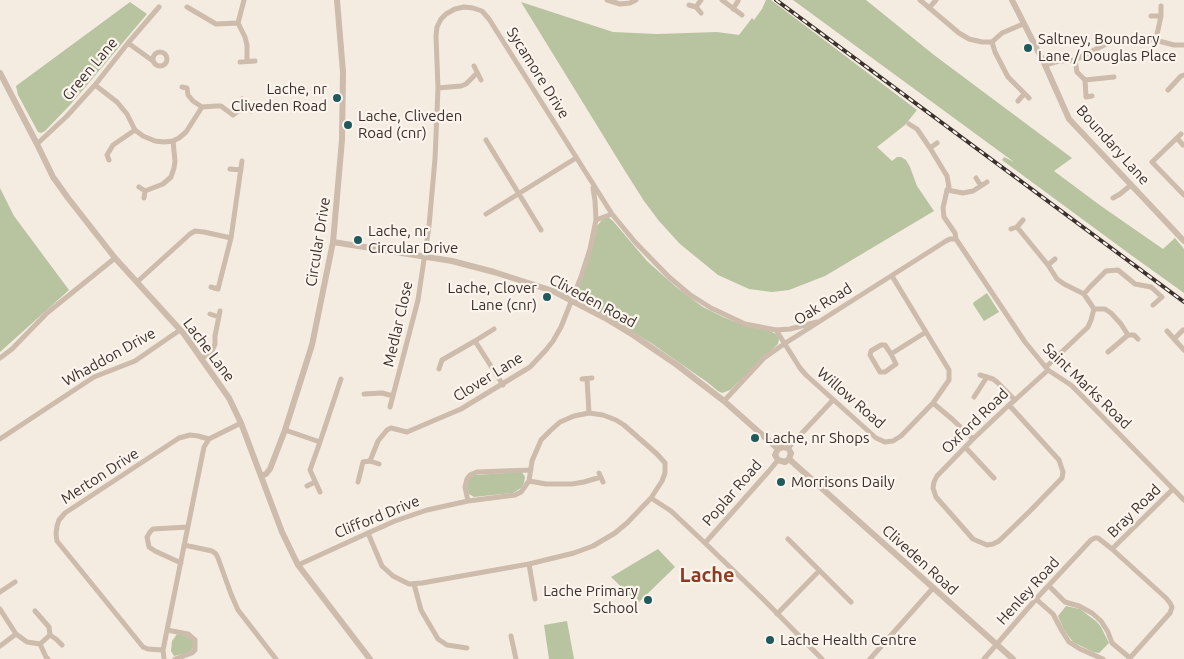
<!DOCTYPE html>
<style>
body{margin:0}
canvas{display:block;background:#f4ebe1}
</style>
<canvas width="1184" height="659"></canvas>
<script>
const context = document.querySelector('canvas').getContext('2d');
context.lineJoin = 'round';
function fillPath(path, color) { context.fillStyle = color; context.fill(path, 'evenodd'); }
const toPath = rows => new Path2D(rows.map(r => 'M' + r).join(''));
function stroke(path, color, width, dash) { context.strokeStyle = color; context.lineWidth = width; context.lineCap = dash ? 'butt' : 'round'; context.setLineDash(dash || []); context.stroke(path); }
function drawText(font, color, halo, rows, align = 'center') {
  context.font = font + ' Ubuntu,sans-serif'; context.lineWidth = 4.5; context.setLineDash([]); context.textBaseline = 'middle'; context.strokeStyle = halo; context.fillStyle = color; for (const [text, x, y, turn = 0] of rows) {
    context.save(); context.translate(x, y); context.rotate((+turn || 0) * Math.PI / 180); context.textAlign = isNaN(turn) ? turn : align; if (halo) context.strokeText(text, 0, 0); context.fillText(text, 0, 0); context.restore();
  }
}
fillPath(toPath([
 [766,0,771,0,917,110,905,125,877,147,892,161,897,157,901,157,906,160,910,167,917,186,934,211,825,276,789,290,772,292,749,289,718,275,680,244,659,221,644,201,625,171,521,2,613,32,657,34,717,32,739,35,752,18,754,20,762,9],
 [793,0,866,0,934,55,1072,158,1054,171,1101,206,1163,249,1175,238,1184,249,1184,293,1131,255,1002,160,1004,157,1014,162],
 [130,2,147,14,71,104,45,131,41,133,38,132,18,95,16,86],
 [0,188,14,216,69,290,0,352],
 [608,217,613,221,647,261,676,287,703,307,723,317,743,325,770,331,776,334,779,339,778,344,730,390,722,393,718,391,707,382,651,343,581,301,578,291,592,249,597,226,602,220],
 [987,293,999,312,984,321,973,304,974,302],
 [522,472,525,477,524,483,521,488,513,493,474,497,469,494,467,486,468,481,471,477,475,475],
 [658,549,675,567,638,603,611,577],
 [1066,606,1080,609,1097,622,1101,627,1109,643,1099,653,1093,652,1073,642,1064,630,1058,616],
 [567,621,574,659,549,659,544,625],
 [177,634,186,636,193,641,193,648,191,651,187,653,174,656,171,651,172,641]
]), '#b8c4a0');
stroke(toPath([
 [244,0,238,23,245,37,247,45,247,61],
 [607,0,620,4,630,3,636,0],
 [722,0,742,15],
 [920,0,959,33,969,39,982,42,992,42,1002,33,1023,24],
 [689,5,696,7],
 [187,7,216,24,238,23],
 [929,8,936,0],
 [733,9,738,1],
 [701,13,696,7,701,0],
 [1151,16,1161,16],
 [1156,39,1161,16,1161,6],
 [992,42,995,52,1008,77,1029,98],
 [128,43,153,61],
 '153 59a7 7 0 1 1 14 0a7 7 0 1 1-14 0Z',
 [1075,60,1077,72,1085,80,1086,97,1092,96],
 [240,62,255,61],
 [1045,65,1059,61,1075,60,1108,43,1121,40,1151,39,1174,45,1184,45],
 [474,66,481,80],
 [1085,80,1114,77],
 [95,85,117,102,127,114,135,130,143,136,155,141,164,142,173,141,179,138,186,132,202,107,193,101,188,95,187,88,182,87],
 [438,88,461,86,466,84,477,73],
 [1168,90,1181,76,1184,75],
 [242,99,251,111],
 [1018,101,1024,94],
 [202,107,216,106,221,106,233,115,246,105],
 [909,124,917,129,930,148,947,176,949,187,947,190],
 [1181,134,1152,162,1184,195],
 [1177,138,1183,145],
 [486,140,541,230],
 [37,144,67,116,95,85,128,43,159,7],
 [930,148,937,143],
 [109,160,107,155,113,145,135,130],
 [230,169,241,170],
 [976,178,981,186],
 [139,187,145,191,144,198],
 [145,191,163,184,171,177,174,168,175,161,173,141],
 [1113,198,1120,194,1131,185],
 [486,214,576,158],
 [596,220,612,214],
 [1017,227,1023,220],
 [1011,229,1017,227,1048,265,1057,279,1064,284,1084,294,1094,309,1091,320,1088,327,1046,367],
 [956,239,955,233,944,217,943,208,947,190,963,193,973,191,987,182],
 [1048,265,1055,259],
 [137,282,190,234,195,231,204,232,231,238],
 [211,287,218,289,231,238,242,161],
 [1084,294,1089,288,1106,271,1118,270,1135,284,1151,287,1162,297,1153,305],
 [1094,309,1105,309,1111,313,1121,324,1128,335,1108,352],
 [210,314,219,317],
 [776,330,800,368,806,375,876,438,885,442,893,441,901,436,933,403,949,380,949,370,892,276],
 [1167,331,1184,350],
 [1128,335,1134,335,1138,339],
 [1174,339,1183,330],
 [475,341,494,329],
 [891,354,885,345,881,345,871,351,870,355,880,372,885,372,896,364,891,354,926,332],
 [0,358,12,349,47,313,115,258],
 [201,359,212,351,215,344,215,336,220,311],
 [439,369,442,360,475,341,503,385],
 [980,375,993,379,997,382,1015,400],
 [582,379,592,378],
 [587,379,589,413],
 [364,394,382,393,393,396],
 [974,397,987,377],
 [724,401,764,358,784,344,946,241,950,239,956,239,1025,342,1048,370,1071,385,1083,397,1184,500],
 [933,403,952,419,973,439],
 [1009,405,1059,460,1063,472,1062,478,1030,511,999,541,993,544,987,545,973,539,936,497,933,488,934,482,937,476,973,439,1009,405,1015,400,1048,370],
 [390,407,418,300,429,226,435,159,438,88,436,36,437,27,441,19,446,14,455,9,464,7,473,8,482,11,489,19,612,214,635,242,669,277,689,294,711,308,745,324,776,330,790,329,817,322],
 [285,430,320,442,341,379],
 [0,439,94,377,135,361,180,330],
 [788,448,833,400],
 [966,448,994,478],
 [370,461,379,464],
 [599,473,603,482],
 [529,481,546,484,572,484,584,482,601,477],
 [358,482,363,462,370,461,378,441,387,430,391,428,407,432,461,409,530,367,546,350,553,341,561,327,581,277,590,249,596,220,595,201,593,188],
 [307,486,315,482],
 [320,492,310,470,320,442],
 [651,498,671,511,705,543,763,599,822,659],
 [468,501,465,487,467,479,470,475,477,472,531,470],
 [788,539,851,602],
 [705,543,769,471,778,460],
 [184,545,212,551,216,554,218,558,231,594,238,610,276,659],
 [1112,549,1173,489],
 [181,563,155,551,149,547,147,537,150,532,153,529,188,527],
 [529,564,535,599],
 [298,565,368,533,395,521,427,510,468,501,515,495,521,492,529,481,532,461,541,440,551,430,560,422,574,416,589,413,603,415,616,420,624,425,657,454,665,463,665,473,662,481,651,498,627,523,615,533,593,546,574,553,529,564,422,583,409,584,393,576,382,566,368,533],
 [414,584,421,610,438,639,447,645,467,648],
 [1049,586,1065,602,1079,606,1092,613,1101,621,1108,632,1112,643,1130,658],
 [0,592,15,582],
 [1036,599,1053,614,1062,631,1069,642,1080,649,1103,659],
 [0,609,16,634,27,642,40,644,46,657,48,659],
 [35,611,49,627,50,635,40,644],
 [777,614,819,571],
 [167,630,188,634,195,640,195,650,192,653,175,659],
 [50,635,56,639,62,645],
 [511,636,516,659],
 [0,646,16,634],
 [163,650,148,649,143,647,57,541,56,534,57,526,59,520,65,513,179,438,190,435,198,436,209,439],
 [164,659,163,650,204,447,209,439,241,423],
 [870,659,933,588],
 [984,659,1036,599,1091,540,1095,538,1098,538,1112,549,1166,598,1170,603,1172,607,1170,613,1129,659]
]), '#cdbbac', 5);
stroke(toPath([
 [1012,0,1045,65,1069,119,1184,241],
 [0,73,37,144,53,177,68,198,115,258,184,334,229,398,241,423,282,532,298,565,370,659],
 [333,242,452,261,494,272,553,291,605,318,633,335,677,365,724,401,778,449],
 [778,449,775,455,778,460,785,462,789,459],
 [778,449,783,447,788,448,791,453,789,459],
 [789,459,1013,659],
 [261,476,266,474,270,469,285,430,312,345,333,242,342,140,343,72,337,0]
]), '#cdbbac', 6);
const rail = toPath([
 [776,0,1184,302]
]);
stroke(rail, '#3b302b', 4);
stroke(rail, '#fbf5ee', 2, [5.5]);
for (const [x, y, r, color] of [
 [1028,48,5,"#1f5a5e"],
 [337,98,5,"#1f5a5e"],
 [348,125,5,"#1f5a5e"],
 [358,240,5,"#1f5a5e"],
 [547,297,5,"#1f5a5e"],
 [755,438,5,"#1f5a5e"],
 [781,482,5,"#1f5a5e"],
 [648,600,5,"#1f5a5e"],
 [770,640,5,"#1f5a5e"]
]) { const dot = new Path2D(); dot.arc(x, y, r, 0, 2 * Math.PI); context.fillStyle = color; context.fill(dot); stroke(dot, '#fbf5ee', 2); }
drawText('15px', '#3b302b', '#fbf5ee', [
 ["Saltney, Boundary",1038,39],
 ["Lane / Douglas Place",1038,56],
 ["Lache, nr",327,89,"right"],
 ["Cliveden Road",327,106,"right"],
 ["Lache, Cliveden",358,116],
 ["Road (cnr)",358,133],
 ["Lache, nr",368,231],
 ["Circular Drive",368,248],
 ["Lache, Clover",537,288,"right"],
 ["Lane (cnr)",537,305,"right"],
 ["Lache, nr Shops",765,438],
 ["Morrisons Daily",791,482],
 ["Lache Primary",638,591,"right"],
 ["School",638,608,"right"],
 ["Lache Health Centre",780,640]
], 'left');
drawText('15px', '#3b302b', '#fbf5ee', [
 ["Green Lane",90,69,-50],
 ["Sycamore Drive",538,73,58],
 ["Boundary Lane",1113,145,48],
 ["Circular Drive",318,242,-81],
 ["Cliveden Road",593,301,28],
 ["Oak Road",823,304,-32],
 ["Medlar Close",398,324,-77],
 ["Lache Lane",209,350,53],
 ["Whaddon Drive",109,357,-29],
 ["Clover Lane",488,377,-32],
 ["Saint Marks Road",1087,386,44],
 ["Willow Road",851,398,41],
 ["Oxford Road",975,421,-44],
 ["Merton Drive",100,476,-33],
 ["Poplar Road",732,493,-49],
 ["Bray Road",1134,511,-45],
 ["Clifford Drive",377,517,-22],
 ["Cliveden Road",920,560,42],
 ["Henley Road",1028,591,-48]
]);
drawText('bold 20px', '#8c3b22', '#fbf5ee', [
 ["Lache",707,575]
]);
</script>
